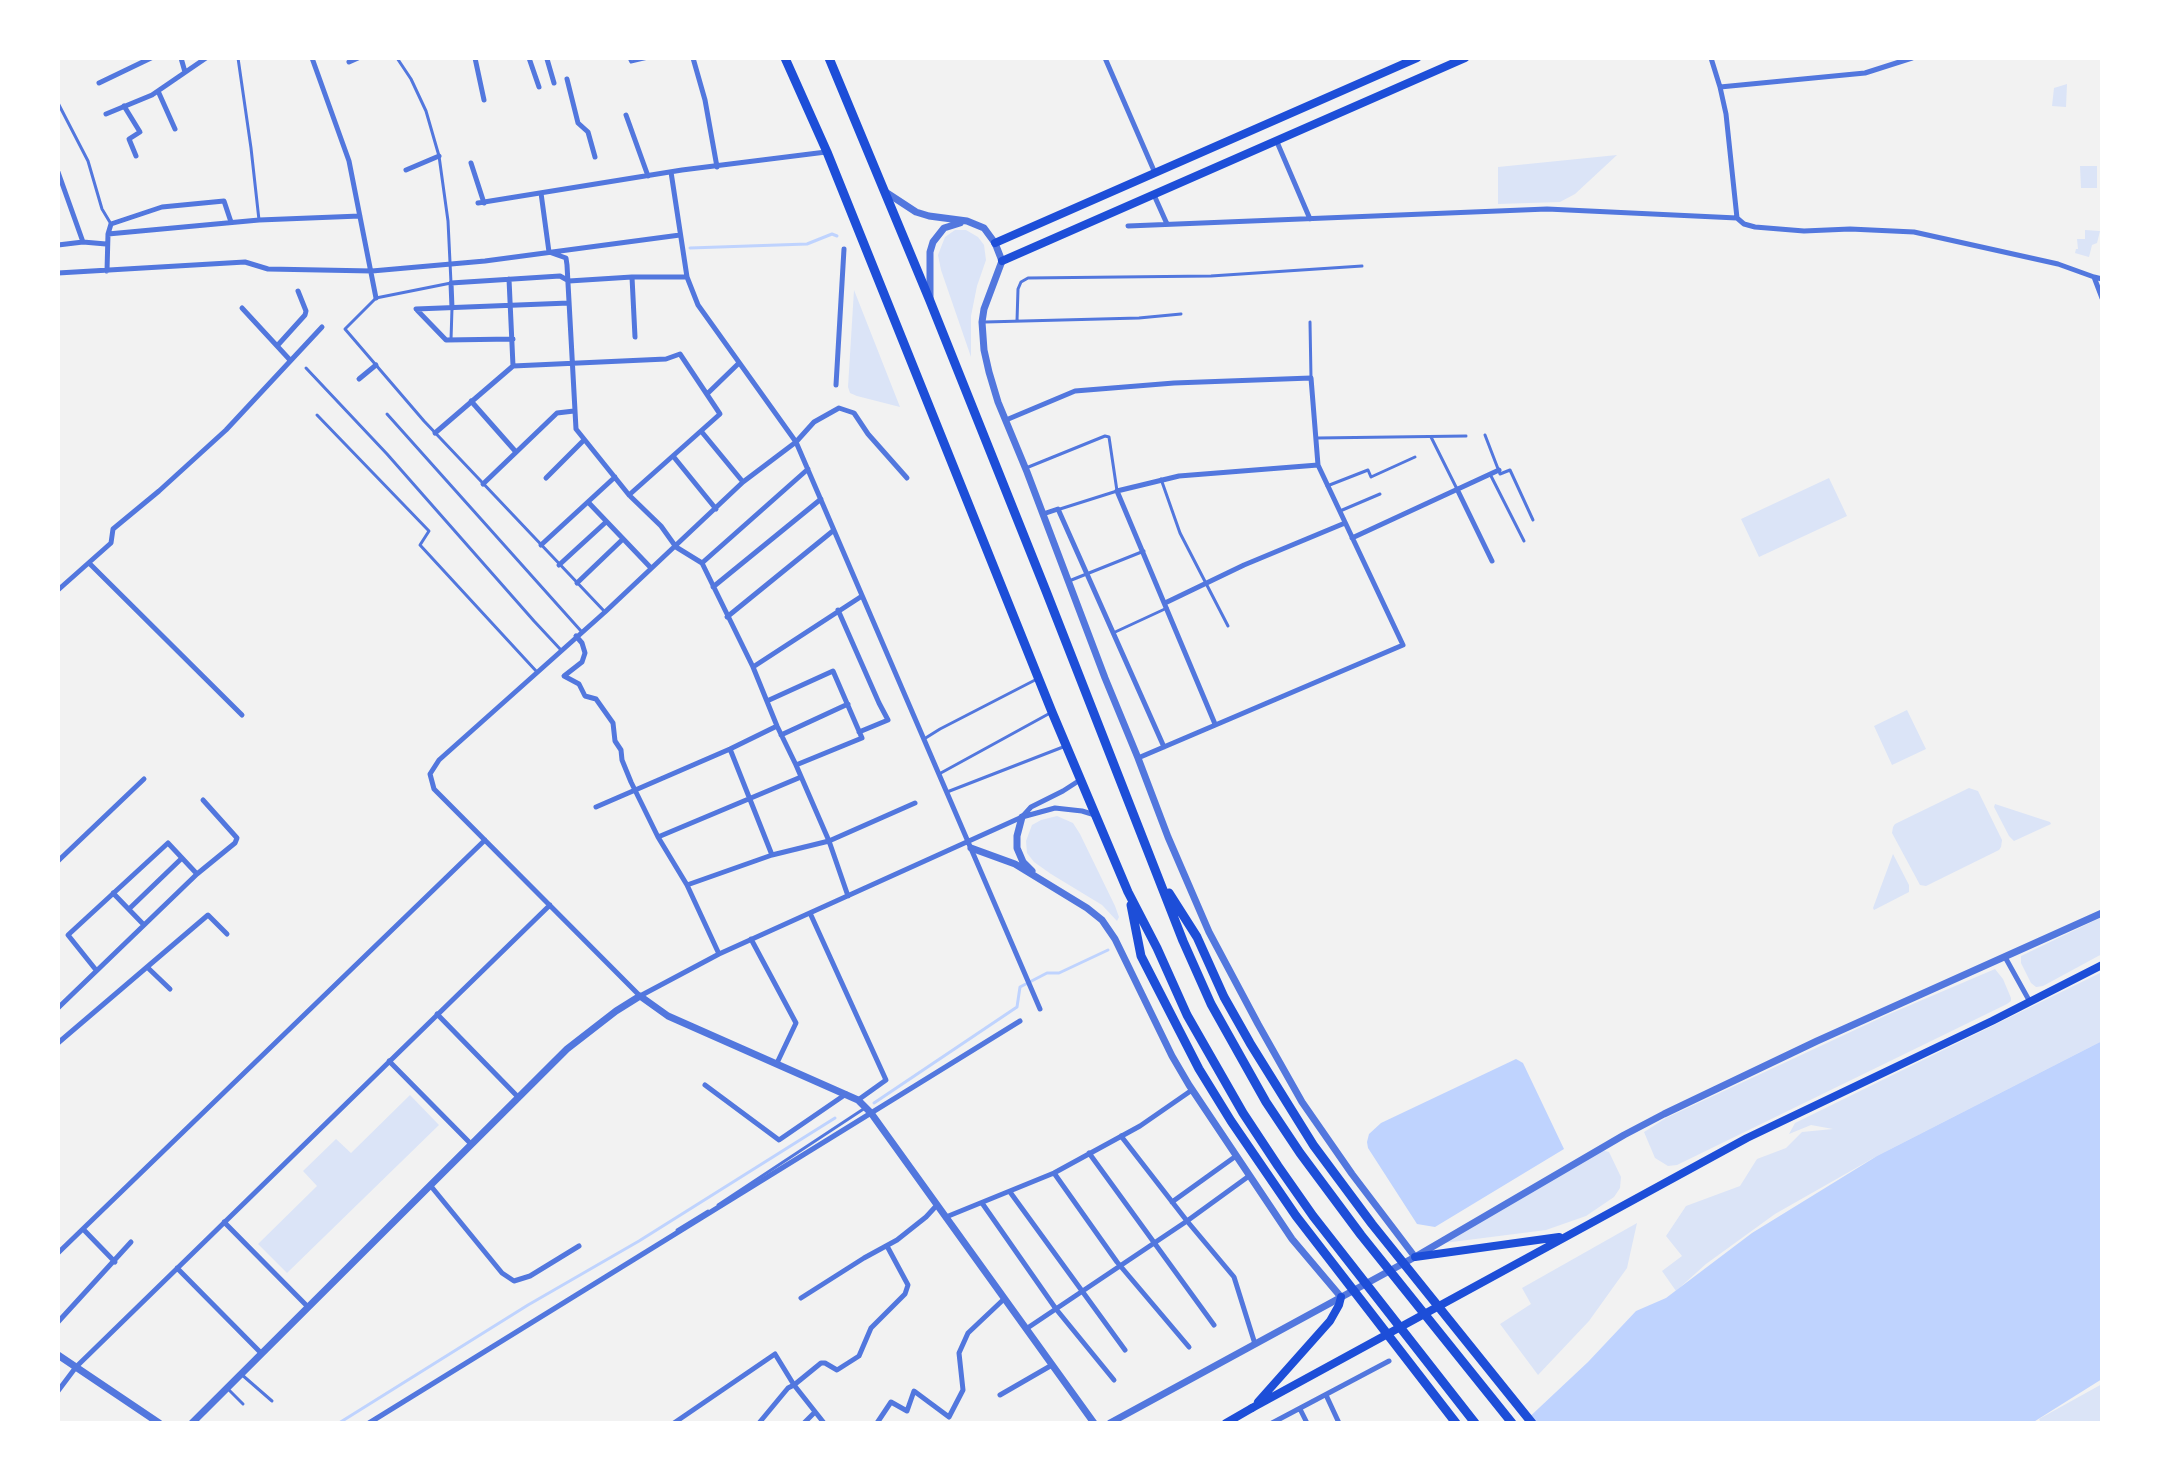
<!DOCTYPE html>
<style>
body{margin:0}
#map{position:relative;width:2160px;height:1481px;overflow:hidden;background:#f2f2f2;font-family:Arial,sans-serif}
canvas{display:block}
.frame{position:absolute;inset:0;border:60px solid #fff;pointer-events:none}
</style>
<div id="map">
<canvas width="2160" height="1481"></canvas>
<div class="frame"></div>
</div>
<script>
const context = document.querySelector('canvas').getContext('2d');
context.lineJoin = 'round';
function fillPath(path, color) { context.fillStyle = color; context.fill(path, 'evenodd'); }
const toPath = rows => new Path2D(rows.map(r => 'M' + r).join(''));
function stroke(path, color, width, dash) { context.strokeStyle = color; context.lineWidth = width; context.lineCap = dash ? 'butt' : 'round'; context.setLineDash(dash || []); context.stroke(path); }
fillPath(toPath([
 [2067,84,2066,107,2052,106,2054,88],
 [1617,155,1575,194,1560,202,1498,204,1498,167],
 [2080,166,2097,166,2097,188,2081,188],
 [955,230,966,230,978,237,984,245,986,260,977,286,971,316,971,357,941,270,938,255,945,237],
 [2085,230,2100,231,2097,243,2092,245,2089,257,2075,253,2076,249,2078,249,2077,239,2085,239],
 [854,290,900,407,857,396,850,393,848,387],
 [1829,478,1847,516,1759,557,1741,519],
 [1907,710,1926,749,1892,765,1874,726],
 [1969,788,1978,791,2002,840,2001,847,1999,850,1926,886,1920,885,1892,833,1893,827,1895,824],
 [1995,804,2050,822,2051,824,2014,841,2009,836,1994,807],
 [1057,816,1073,823,1080,834,1115,906,1119,917,1117,921,1102,905,1051,874,1034,862,1027,853,1026,841,1032,825,1041,820],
 [1893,854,1909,885,1909,892,1874,910,1873,908],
 [2102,917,2102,954,2043,986,2036,987,2031,983,2021,963,2021,956],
 [1995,969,2003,979,2011,998,2011,1001,2007,1004,1677,1165,1668,1166,1655,1158,1644,1132,1666,1118,1887,1015],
 [2102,972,2102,1041,1877,1156,1775,1214,1706,1264,1676,1291,1662,1271,1682,1256,1666,1236,1686,1206,1740,1186,1757,1159,1786,1148,1802,1132,1833,1129,1811,1125,1789,1134,1795,1123],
 [410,1095,439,1125,287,1273,258,1244,317,1186,303,1171,336,1139,351,1153],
 [1601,1150,1609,1152,1621,1177,1620,1188,1614,1197,1586,1216,1546,1230,1444,1243],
 [1637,1223,1627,1268,1589,1321,1538,1375,1500,1324,1531,1304,1522,1288],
 [2102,1384,2102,1423,2041,1423,2039,1419]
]), '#dbe4f7');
fillPath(toPath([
 [2102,1041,2102,1379,2032,1423,1523,1423,1588,1362,1636,1311,1666,1298,1752,1233,1877,1156],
 [1516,1059,1523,1063,1564,1149,1435,1227,1417,1224,1368,1148,1367,1142,1369,1134,1381,1123]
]), '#bfd3fe');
stroke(toPath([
 [690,248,807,244,832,234,837,236],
 [874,1103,1017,1007,1020,987,1047,973,1059,973,1108,950],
 [339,1423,528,1305,639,1241,835,1118]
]), '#bfd3fe', 3);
stroke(toPath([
 [238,58,251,148,259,220],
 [397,58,411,79,426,111,439,156,448,221,451,283,376,298,345,329,424,421,605,612],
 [629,58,631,62,648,58],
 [58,103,88,161,102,209,111,224],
 [1017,321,1018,289,1021,282,1028,278,1211,276,1362,266],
 [985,322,1139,318,1181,314],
 [1310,322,1311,378],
 [451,340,452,308],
 [306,368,387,454,534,621,561,650],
 [387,414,581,631],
 [317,415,429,531,420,545,537,672],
 [1485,435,1500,474,1510,470,1533,520],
 [1431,437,1457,489],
 [1318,438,1466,436],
 [1026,468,1105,436,1109,437,1117,491,1060,509],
 [1490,474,1524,541],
 [1161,479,1180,533,1228,626],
 [1327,486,1368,470,1371,477,1415,457],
 [1340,511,1380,494],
 [1069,581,1144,551],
 [1113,633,1167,608],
 [924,739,940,729,1037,679],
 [939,774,1052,712],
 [947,792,1063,747],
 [718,1205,865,1108],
 [677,1230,708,1211],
 [241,1374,272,1401],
 [227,1388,243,1404]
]), '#5277de', 3);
stroke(toPath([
 [181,58,185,72],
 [312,58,349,161,376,298],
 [475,58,484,100],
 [529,58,539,87],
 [693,58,705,100,717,167],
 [1105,58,1155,173],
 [1711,58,1720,87,1726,114,1737,218],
 [547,59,554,83],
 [349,62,358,58],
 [567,79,578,123,588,132,595,157],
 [99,83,151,58],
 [1720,87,1865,73,1912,58],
 [158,91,175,129],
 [124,106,140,132,129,139,136,156],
 [106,114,152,95,206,58],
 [626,115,648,176],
 [1277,142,1310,219],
 [471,163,484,203],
 [406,170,439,156],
 [58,172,83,242],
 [671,172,687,277,698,305,796,442,1040,1009],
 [541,193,549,252,566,258,567,265,576,429,629,495,661,526,676,547,702,563,753,667,777,726,796,765,829,841,848,896],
 [1154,195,1167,224],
 [478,203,682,170,826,152],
 [1128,226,1547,209,1737,218,1744,224,1755,227,1804,231,1850,229,1914,232,2058,264,2094,277],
 [108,234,111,224,162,207,224,201,231,222],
 [58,245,83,242,106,244],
 [107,271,108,234,259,220,360,216],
 [58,273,245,262,268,269,372,271,485,261,680,235],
 [632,277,635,337],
 [509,279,513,366,666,359,680,354,720,414,629,495],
 [2102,279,2094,277,2102,298],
 [242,308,290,360],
 [452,308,451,283,560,276,569,281,632,277,687,277],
 [416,309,569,303],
 [417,310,446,340,513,339],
 [277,346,305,315,306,311,298,291],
 [359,379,376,365],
 [836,385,844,249],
 [707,394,739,363],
 [471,401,516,452],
 [1006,420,1075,391,1174,383,1311,378,1318,465,1403,645,1138,758],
 [701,431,743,482],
 [435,433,513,366],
 [673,456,716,509],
 [546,478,584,440],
 [907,478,868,434,854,413,839,408,814,422,796,442,743,482,605,612,439,760,430,774,434,789,640,996,719,954,1022,817,1055,808,1082,811,1095,815],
 [483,484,557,413,574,411],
 [1457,489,1492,561],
 [588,502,651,568],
 [1043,514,1058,509,1164,747],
 [1352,538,1499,470],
 [541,545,615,477],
 [89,563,242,715],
 [702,563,808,469],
 [559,565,606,522],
 [577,583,623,539],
 [713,587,821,499],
 [58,590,111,543,113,529,159,491,226,430,322,327],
 [1165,603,1244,565,1345,523],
 [838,610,879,703,888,720,859,732],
 [727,617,834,530],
 [576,636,582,643,585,653,582,662,564,676,579,684,585,696,596,699,613,723,615,741,621,750,622,760,631,782,658,837,687,885,719,954],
 [753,667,862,596],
 [767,701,833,671,862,738,796,765],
 [1215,724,1117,491,1179,476,1318,465],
 [781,735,848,704],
 [730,749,772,855],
 [596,807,730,749,777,726],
 [1022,817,1031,807,1063,791,1080,780],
 [658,837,801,777],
 [58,861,144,779],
 [687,885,772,855,829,841,915,803],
 [113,893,144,925],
 [129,909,182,858],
 [810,913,886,1080,858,1100],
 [751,939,796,1023,777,1063],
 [2005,957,2030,1002],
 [147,967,170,989],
 [96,970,68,935,168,843,197,874],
 [58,1008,197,874,235,843,237,838,203,800],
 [437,1014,518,1097],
 [58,1043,208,915,227,934],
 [389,1061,471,1144],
 [705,1085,779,1140,846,1094],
 [1121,1136,1187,1221,1234,1277,1255,1344],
 [1089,1153,1214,1325],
 [1054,1173,1117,1262,1189,1347],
 [430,1185,502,1273,514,1281,530,1276,579,1246],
 [1010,1192,1125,1350],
 [1172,1202,1236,1156],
 [982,1203,1056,1309,1114,1380],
 [946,1217,1054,1173,1140,1126,1192,1090],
 [224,1222,308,1307],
 [83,1229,115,1262],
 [58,1253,485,840],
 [177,1268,262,1354],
 [801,1298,864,1258,897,1240,926,1217,937,1205],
 [58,1322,131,1242],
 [1026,1329,1187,1221,1249,1176],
 [58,1391,76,1367,550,905],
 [1000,1395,1052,1365],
 [1326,1395,1339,1423],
 [1300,1409,1307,1423],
 [369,1423,1020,1021],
 [674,1423,775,1354,794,1385,821,1363,825,1363,837,1370,859,1356,871,1328,905,1294,908,1285,887,1246],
 [759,1423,788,1388,794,1385,824,1423],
 [804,1423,815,1412],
 [877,1423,891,1402,907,1411,914,1391,949,1417,963,1390,959,1353,968,1333,1004,1299],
 [1272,1423,1389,1361]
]), '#5277de', 5);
stroke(toPath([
 [887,193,916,212,929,216,967,221,984,228,995,243,1002,261,984,309,982,322,984,350,989,372,998,402,1027,472,1105,678,1138,758,1168,837,1209,932,1258,1024,1302,1102,1352,1174,1415,1257],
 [930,298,930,252,933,242,944,228,960,223],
 [1022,817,1017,836,1017,848,1023,862,1032,871],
 [971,848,1015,864,1087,908,1102,920,1115,939,1172,1056,1189,1085,1292,1239,1341,1297],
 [58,1355,159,1423],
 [192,1423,567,1049,616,1011,640,996,668,1016,858,1100,871,1113,1094,1423],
 [1110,1423,1415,1257,1624,1135,1664,1114,1817,1041,2102,913]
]), '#5277de', 7);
stroke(toPath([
 [995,243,1417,58],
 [1002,261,1465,58],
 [1226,1423,1252,1408]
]), '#1d4ed8', 8);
stroke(toPath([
 [1415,1257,1559,1237],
 [1258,1402,1330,1321,1339,1305,1341,1297],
 [1252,1408,1747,1138,1992,1021,2102,965]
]), '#1d4ed8', 8);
stroke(toPath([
 [785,58,827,152,1052,712,1128,892,1157,948,1187,1015,1243,1113,1278,1166,1313,1216,1475,1423],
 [829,58,930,301,1046,591,1183,941,1211,1004,1266,1102,1300,1153,1361,1235,1512,1423],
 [1169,893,1197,937,1224,997,1250,1043,1314,1146,1372,1224,1532,1423],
 [1131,905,1141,956,1199,1069,1231,1121,1296,1216,1456,1423]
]), '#1d4ed8', 9);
</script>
